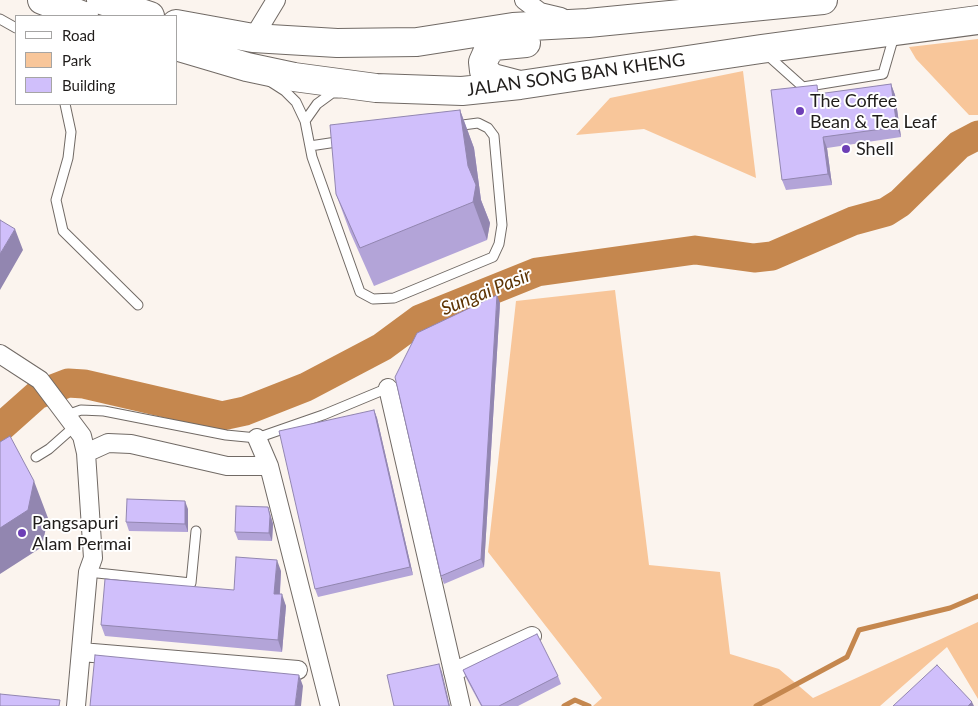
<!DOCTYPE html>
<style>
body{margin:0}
#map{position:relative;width:978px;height:706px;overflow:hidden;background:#fbf4ee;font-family:Lato,sans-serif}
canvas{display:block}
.legend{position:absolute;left:15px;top:15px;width:162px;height:90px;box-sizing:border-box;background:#fff;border:1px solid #a6a5a4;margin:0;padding:6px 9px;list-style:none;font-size:15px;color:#201d1b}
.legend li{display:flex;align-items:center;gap:10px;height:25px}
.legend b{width:25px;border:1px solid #a6a5a4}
</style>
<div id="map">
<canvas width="978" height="706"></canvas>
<ul class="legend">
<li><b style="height:6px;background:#fff"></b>Road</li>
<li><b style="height:14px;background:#f8c69a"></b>Park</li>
<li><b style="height:14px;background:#d0bffb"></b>Building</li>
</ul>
</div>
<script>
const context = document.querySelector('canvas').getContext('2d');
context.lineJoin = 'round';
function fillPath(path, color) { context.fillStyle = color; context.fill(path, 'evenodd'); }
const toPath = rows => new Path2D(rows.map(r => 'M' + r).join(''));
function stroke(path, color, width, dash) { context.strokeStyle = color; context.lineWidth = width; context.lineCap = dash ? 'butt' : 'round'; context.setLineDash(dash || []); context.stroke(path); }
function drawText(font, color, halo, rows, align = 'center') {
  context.font = font + ' Lato,sans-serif'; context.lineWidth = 4; context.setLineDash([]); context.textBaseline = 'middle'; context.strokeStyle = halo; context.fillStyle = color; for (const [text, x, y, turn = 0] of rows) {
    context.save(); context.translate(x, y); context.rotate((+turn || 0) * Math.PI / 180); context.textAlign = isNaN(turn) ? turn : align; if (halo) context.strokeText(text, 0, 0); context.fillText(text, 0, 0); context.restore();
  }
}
fillPath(toPath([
 [978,39,978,115,969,115,916,59,909,47],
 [743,71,756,178,644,129,576,135,610,98],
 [615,290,649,565,720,572,730,654,779,669,813,698,978,622,978,699,947,647,880,706,593,706,602,698,488,552,516,301]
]), '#f8c69a');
stroke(toPath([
 [564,706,575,700,589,706],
 [756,706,847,657,859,630,950,608,978,596]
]), '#c5874e', 5);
stroke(toPath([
 [0,428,37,395,68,383,84,384,222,416,245,411,306,387,382,347,420,319,537,272,695,250,754,258,772,256,853,221,886,212,900,203,959,145,978,135]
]), '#c5874e', 29);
const service = toPath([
 [0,19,16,28],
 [765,53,803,87,883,74,894,36],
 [271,82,285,91,296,102,305,121,317,104,332,93,339,93],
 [65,104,71,132,68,158,56,200,63,231,138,305],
 [305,121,312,157,360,292,373,299,394,298,493,257,499,244,502,225,494,136,488,128,478,123,455,126],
 [310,146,343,141],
 [67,415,81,410,104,411,226,435,257,438,323,415,388,388],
 [36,457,49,449,75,426],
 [88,572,191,583,196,531]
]);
const minor = toPath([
 [524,0,540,12,561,17],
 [253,38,276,0],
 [0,354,40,380,82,436,86,453,93,558,88,572,76,706],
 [388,388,461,706],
 [257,438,269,466,330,706],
 [86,453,108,443,131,444,227,466,269,466],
 [81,652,298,670],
 [453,672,532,636]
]);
const primary = toPath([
 [42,0,84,16],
 [101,0,150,16],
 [176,24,253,38,337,43,417,42,513,27,588,23,823,0],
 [176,46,247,67,294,77,376,88,462,91,520,85,761,49,978,20],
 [516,84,493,78,484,71,483,62,487,53,494,46,526,43]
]);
stroke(service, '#716a65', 11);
stroke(minor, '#716a65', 20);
stroke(primary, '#716a65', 30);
stroke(service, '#fff', 9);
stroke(minor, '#fff', 18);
stroke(primary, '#fff', 28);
fillPath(toPath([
 [891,84,895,95,901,137,827,148,832,185,786,190,782,180,820,94],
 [460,110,474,148,481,200,490,223,487,240,374,286,350,232,336,194],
 [500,303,484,567,444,584,441,576],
 [374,410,377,418,413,575,318,597,315,589],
 [268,507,273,524,272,541,238,540,235,532],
 [188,509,188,532,129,531,126,522],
 [281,571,280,594,286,606,282,652,105,636,101,625,234,590],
 [463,670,558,676,561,684,518,706,481,706,466,678]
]), '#b3a4d8');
fillPath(toPath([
 [891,84,895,95,901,137,897,127],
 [460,110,474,148,481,200,490,223,487,240,473,202],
 [823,137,827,148,832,185,828,174],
 [15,229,23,250,0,290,0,254],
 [497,295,500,303,484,567,481,559],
 [374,410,377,418,413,575,410,567],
 [34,481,48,518,42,547,0,574,0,528],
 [185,501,188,509,188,532,185,524],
 [268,507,273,524,272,541,269,533],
 [277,560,281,571,279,605,274,594],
 [282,594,286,606,282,652,278,640],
 [439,664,442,672,450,706,449,706],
 [299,675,303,686,301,706,295,706],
 [972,702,974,706,968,706]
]), '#9286b0');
const building = toPath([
 [891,84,897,127,823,137,828,174,782,180,771,90,817,85,818,94,891,84],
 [460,110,468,166,476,185,473,202,360,248,336,194,330,125,460,110],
 [0,220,15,229,0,254,0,220],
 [497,295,481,559,441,576,395,377,417,333,497,295],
 [374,410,410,567,315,589,279,431,374,410],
 [10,436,34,481,28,510,0,528,0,442,10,436],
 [127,499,185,501,185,524,126,522,127,499],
 [236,506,268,507,270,516,269,533,235,532,236,506],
 [236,557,277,560,274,594,282,594,278,640,101,625,105,579,234,590,236,557],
 [537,634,558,676,499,706,482,706,463,670,537,634],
 [95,655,299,675,295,706,90,706,95,655],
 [439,664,449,706,394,706,387,675,439,664],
 [937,665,972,702,968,706,893,706,937,665],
 [0,694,60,700,59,706,0,706,0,694]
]);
fillPath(building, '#d0bffb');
stroke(building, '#9286b0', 1);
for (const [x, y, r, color] of [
 [800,111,5,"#6d3fb6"],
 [846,149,5,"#6d3fb6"],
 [22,533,5,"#6d3fb6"]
]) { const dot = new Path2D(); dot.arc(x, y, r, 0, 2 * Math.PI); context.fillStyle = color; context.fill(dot); stroke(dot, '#fff', 2); }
drawText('18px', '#201d1b', '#fff', [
 ["JALAN SONG BAN KHENG",576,75,-8]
]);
drawText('18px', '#201d1b', '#fff', [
 ["The Coffee",810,101],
 ["Bean & Tea Leaf",810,122],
 ["Shell",856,149],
 ["Pangsapuri",32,523],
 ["Alam Permai",32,544]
], 'left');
drawText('italic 19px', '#5d3404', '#fff', [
 ["Sungai Pasir",486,292,-22]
]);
</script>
